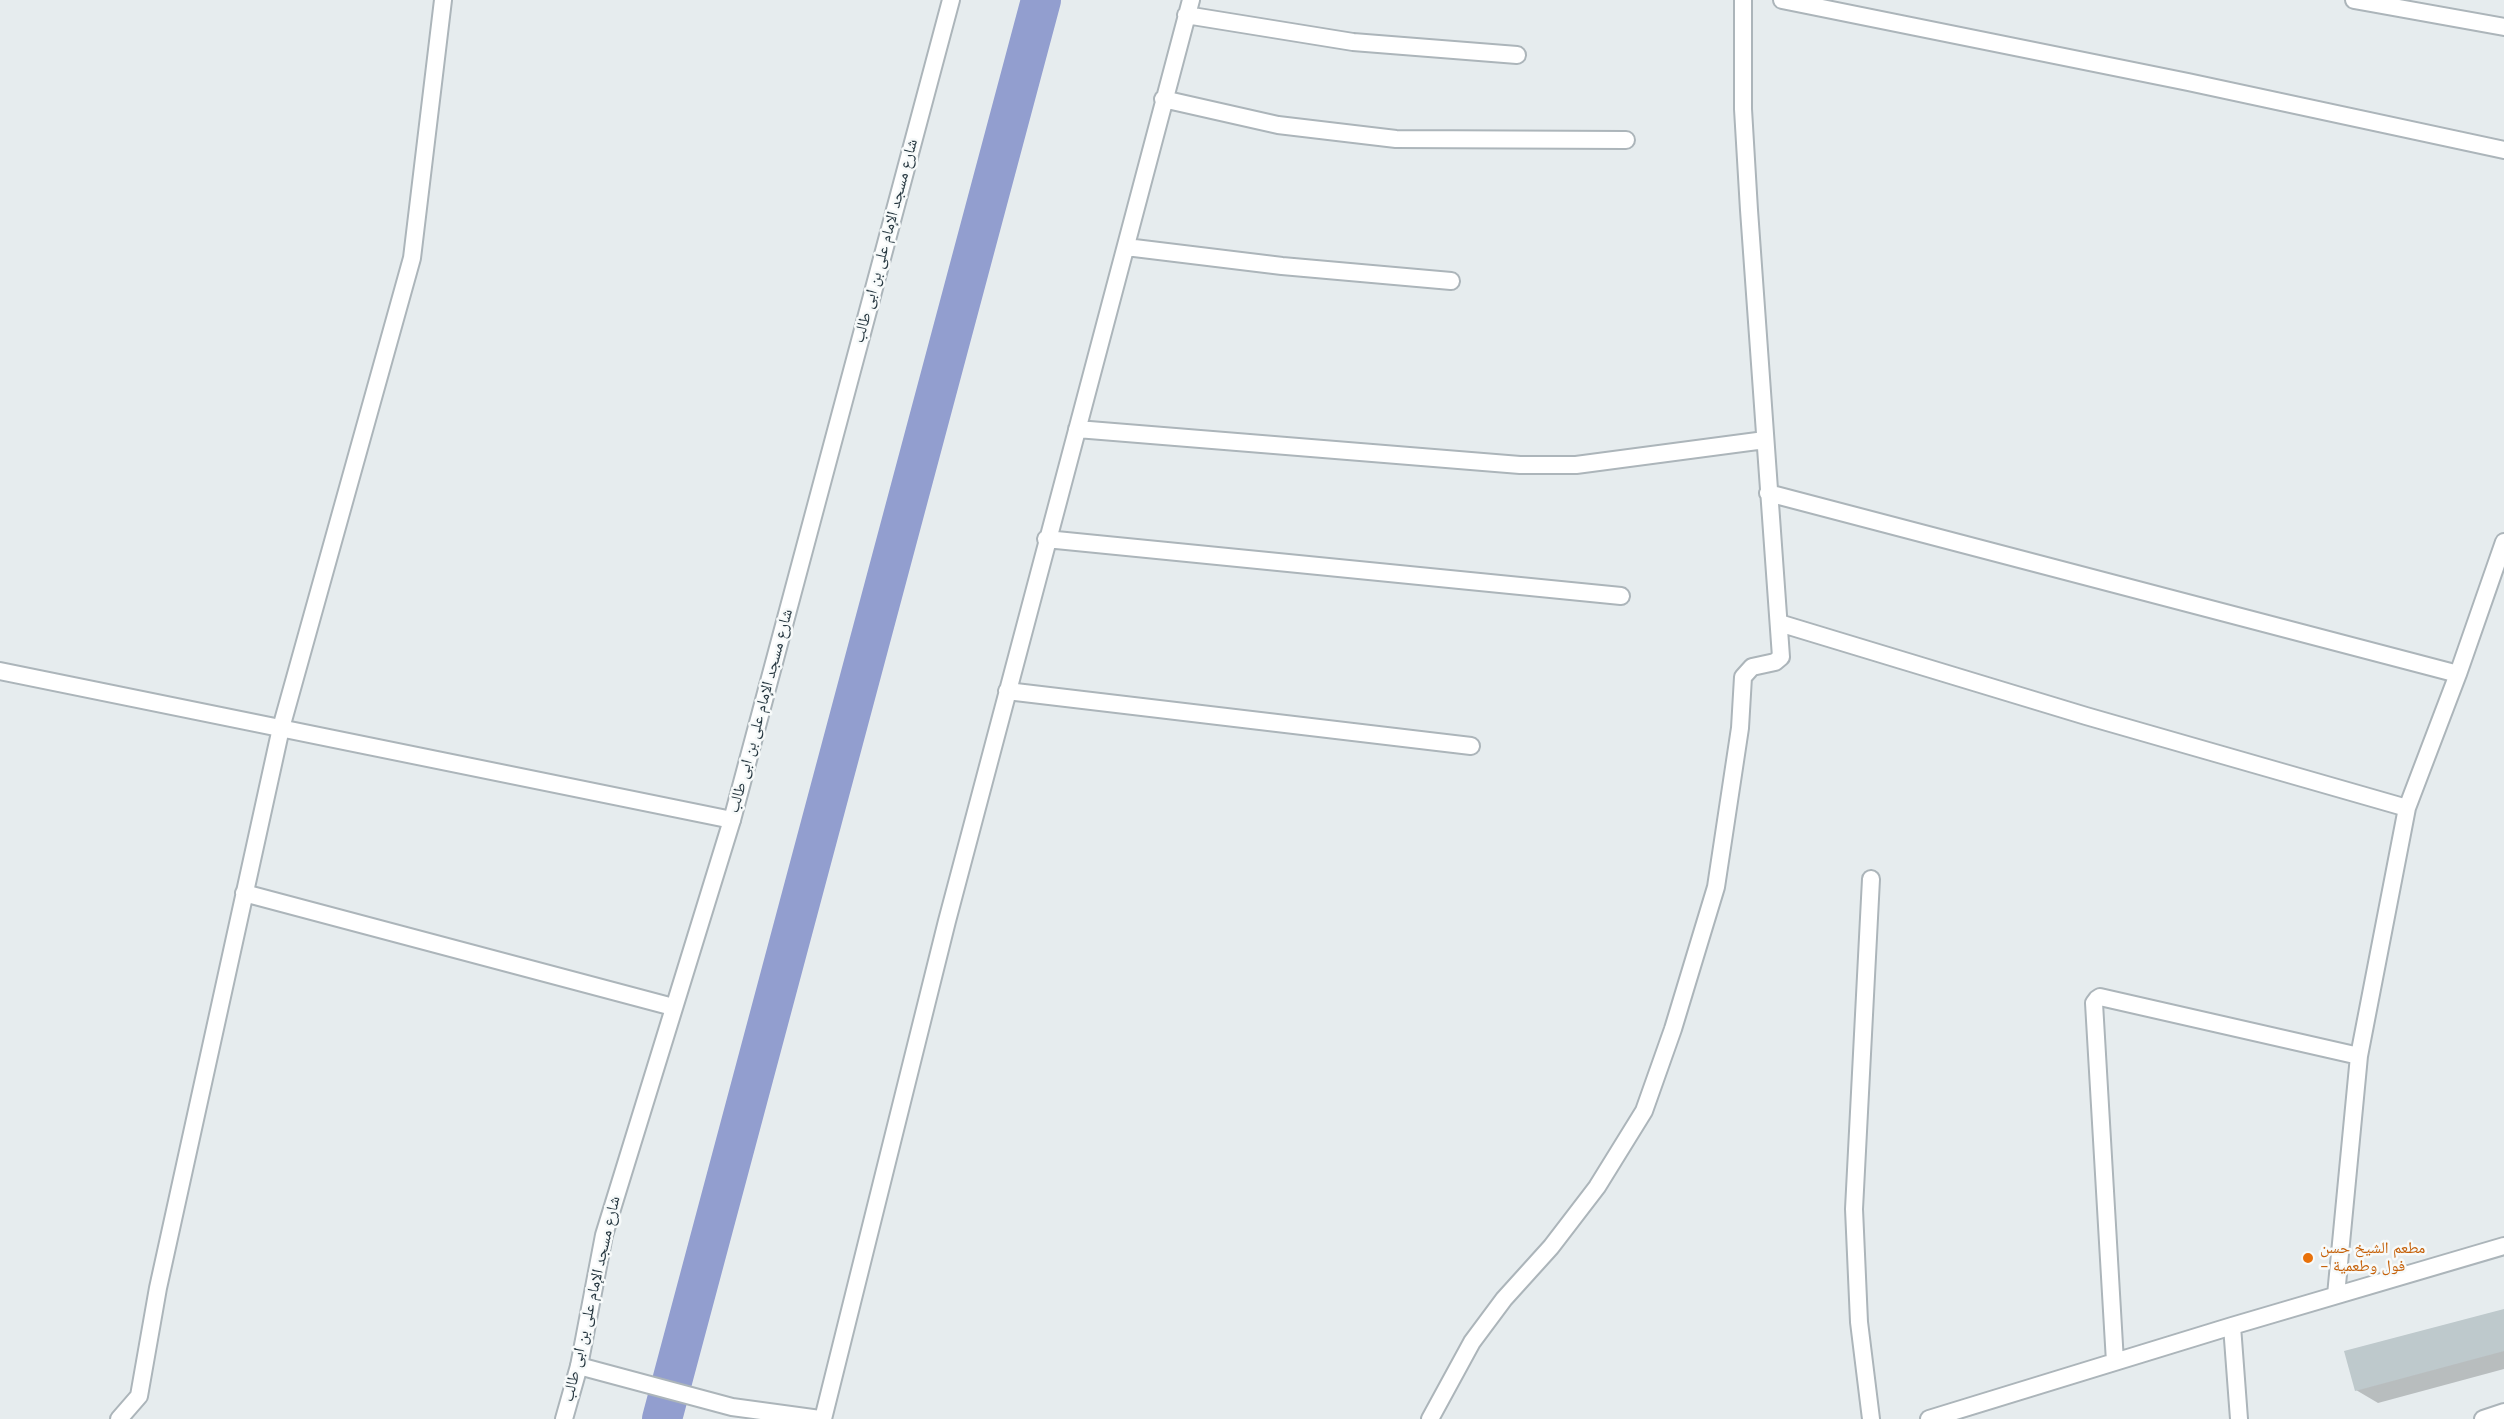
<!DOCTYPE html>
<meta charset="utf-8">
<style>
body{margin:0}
canvas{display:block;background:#e6ecee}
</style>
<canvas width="2504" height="1419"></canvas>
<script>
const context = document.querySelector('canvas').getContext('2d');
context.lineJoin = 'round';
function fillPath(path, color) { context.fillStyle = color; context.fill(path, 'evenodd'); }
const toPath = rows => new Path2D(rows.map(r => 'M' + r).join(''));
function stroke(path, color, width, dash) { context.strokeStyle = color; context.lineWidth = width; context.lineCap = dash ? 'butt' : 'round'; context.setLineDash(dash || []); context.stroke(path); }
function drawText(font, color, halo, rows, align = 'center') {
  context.font = font + ' "DM Sans","Noto Naskh Arabic",sans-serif'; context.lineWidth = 5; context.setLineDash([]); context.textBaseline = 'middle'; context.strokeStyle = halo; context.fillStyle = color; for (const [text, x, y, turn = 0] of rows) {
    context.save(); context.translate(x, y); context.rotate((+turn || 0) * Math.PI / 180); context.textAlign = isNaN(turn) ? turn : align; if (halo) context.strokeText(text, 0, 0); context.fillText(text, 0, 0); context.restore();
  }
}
fillPath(toPath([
 [2504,1310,2504,1369,2378,1403,2356,1390]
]), '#0003');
stroke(toPath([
 [662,1419,1041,0]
]), '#929ecf', 40);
fillPath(toPath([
 [2504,1309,2504,1351,2355,1391,2344,1351]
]), '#bec9cc');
const minor = toPath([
 [1782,0,2188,82,2504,150],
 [2354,0,2504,27],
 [1186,15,1353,42,1517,55],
 [1163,99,1278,125,1396,139,1626,140],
 [1126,247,1282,266,1451,281],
 [1077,429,1520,465,1576,465,1765,440],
 [1768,493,2458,674],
 [1046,539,1621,596],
 [1779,623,2086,716,2407,808],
 [0,671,732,820],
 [1007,691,1471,746],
 [244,893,673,1007],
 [2336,1295,2359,1056,2407,808,2458,674,2504,542],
 [2232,1326,2239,1419],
 [2115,1362,2094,1003,2097,999,2100,997,2359,1056],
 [579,1366,732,1407,820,1419],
 [119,1419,139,1396,158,1288,281,728,412,258,443,0],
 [823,1419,947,921,1191,0],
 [1430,1419,1472,1342,1504,1299,1551,1247,1597,1187,1644,1111,1673,1029,1716,887,1740,728,1743,677,1752,667,1775,662,1781,657,1749,210,1743,109,1743,0],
 [1871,1419,1859,1322,1854,1209,1871,879],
 [1929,1419,2232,1326,2504,1246],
 [2483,1419,2504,1412]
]);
const tertiary = toPath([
 [564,1419,579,1366,604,1235,732,820,951,0]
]);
stroke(minor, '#acb5ba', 20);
stroke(tertiary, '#acb5ba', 20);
stroke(minor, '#fff', 16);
stroke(tertiary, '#fff', 16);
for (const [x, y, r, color] of [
 [2308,1258,6,"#e8710a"]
]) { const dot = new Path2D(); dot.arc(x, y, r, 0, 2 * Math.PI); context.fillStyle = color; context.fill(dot); stroke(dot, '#f7fafa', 2); }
drawText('16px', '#25363f', '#f7fafa', [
 ["شارع مسجد الإمام على بن ابى طالب",886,241,-75],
 ["شارع مسجد الإمام على بن ابى طالب",761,711,-75],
 ["شارع مسجد الإمام على بن ابى طالب",592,1299,-77]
]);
drawText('16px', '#c56008', '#f7fafa', [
 ["مطعم الشيخ حسن",2320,1249],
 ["- فول وطعمية",2320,1267]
], 'left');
</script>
